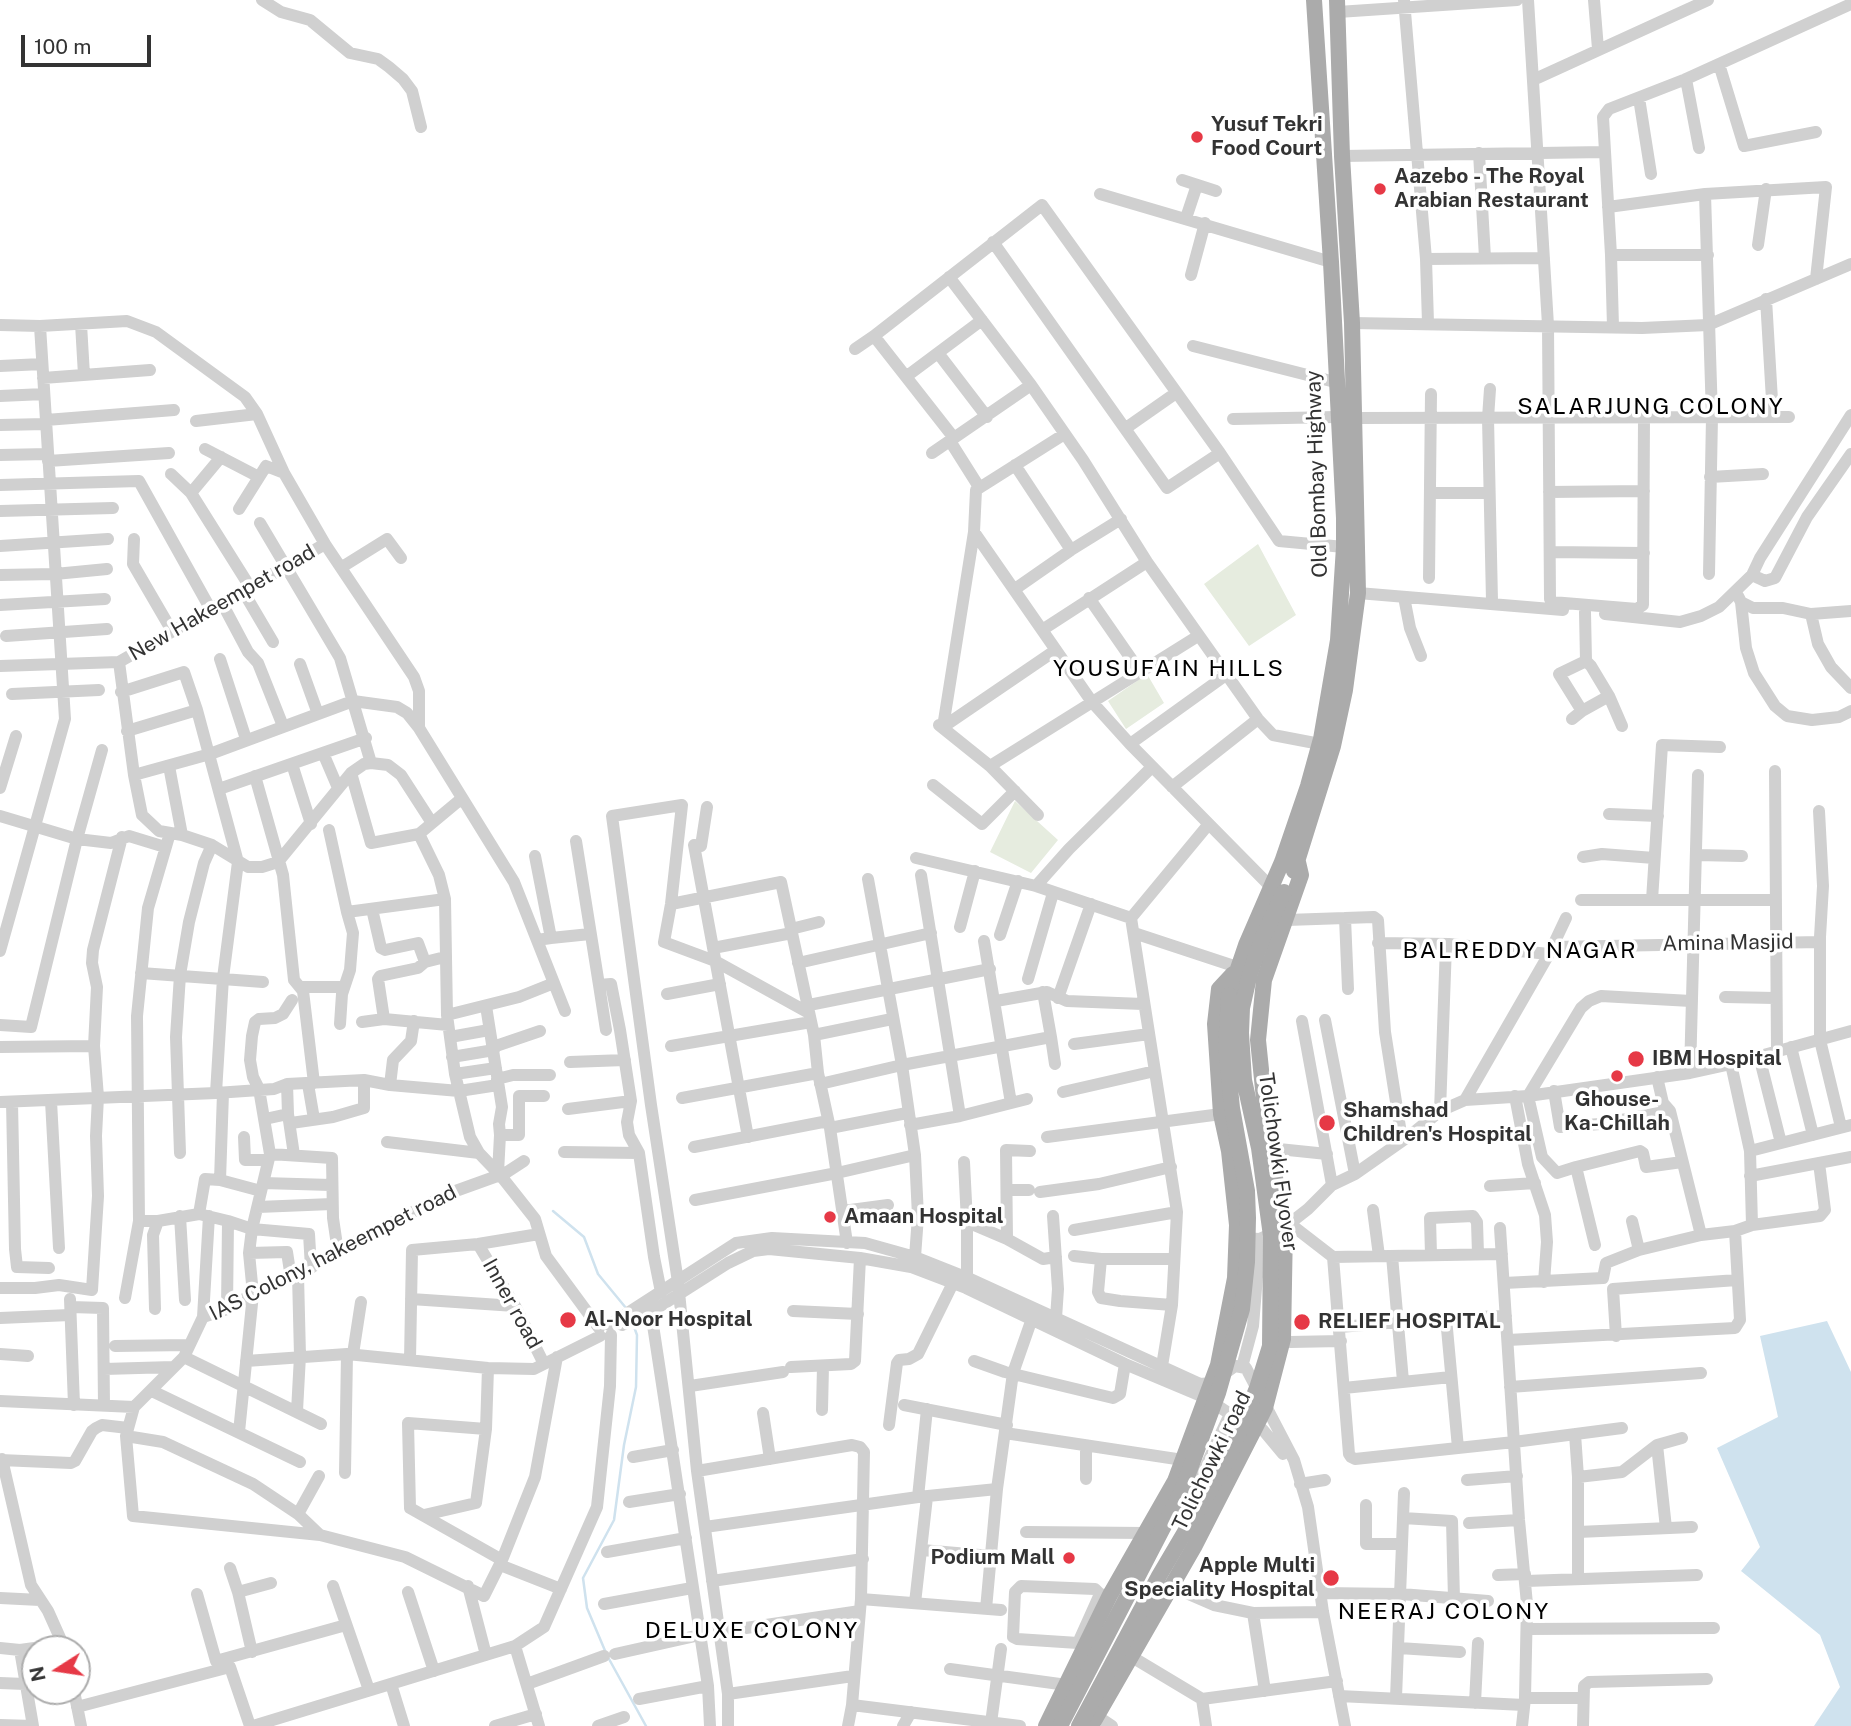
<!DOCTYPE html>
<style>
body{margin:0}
#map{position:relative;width:1851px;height:1726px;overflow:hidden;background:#fff;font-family:"Public Sans",sans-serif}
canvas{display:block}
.north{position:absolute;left:21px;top:1635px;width:70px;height:70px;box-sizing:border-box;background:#fff;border:2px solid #adadad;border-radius:50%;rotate:258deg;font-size:19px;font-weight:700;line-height:28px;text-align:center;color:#333}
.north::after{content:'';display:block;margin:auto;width:24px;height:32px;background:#e63946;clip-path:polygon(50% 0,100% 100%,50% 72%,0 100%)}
.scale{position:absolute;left:21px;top:35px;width:130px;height:32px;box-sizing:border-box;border:4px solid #333;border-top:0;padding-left:9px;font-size:21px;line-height:24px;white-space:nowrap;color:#333;-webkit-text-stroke:5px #fff;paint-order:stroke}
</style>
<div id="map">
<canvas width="1851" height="1726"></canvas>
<div class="north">N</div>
<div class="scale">100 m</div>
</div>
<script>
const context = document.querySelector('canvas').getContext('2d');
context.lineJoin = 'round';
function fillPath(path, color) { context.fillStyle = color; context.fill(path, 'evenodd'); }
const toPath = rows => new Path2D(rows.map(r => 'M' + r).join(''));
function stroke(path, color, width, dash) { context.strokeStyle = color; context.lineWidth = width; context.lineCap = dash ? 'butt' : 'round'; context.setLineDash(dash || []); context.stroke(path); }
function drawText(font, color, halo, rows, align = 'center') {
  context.font = font + ' "Public Sans",sans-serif'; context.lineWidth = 7; context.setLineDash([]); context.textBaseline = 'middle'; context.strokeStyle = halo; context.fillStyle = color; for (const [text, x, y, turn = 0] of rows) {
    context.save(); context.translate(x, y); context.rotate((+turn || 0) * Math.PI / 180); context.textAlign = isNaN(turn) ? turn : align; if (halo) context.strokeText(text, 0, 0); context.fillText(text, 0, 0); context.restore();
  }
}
fillPath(toPath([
 [1258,544,1296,615,1249,646,1204,584],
 [1147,674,1164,703,1126,729,1108,701],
 [1015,801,1058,840,1031,873,990,852]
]), '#e6ecdf');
fillPath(toPath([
 [1827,1321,1851,1372,1851,1726,1814,1726,1840,1687,1820,1635,1741,1571,1760,1547,1717,1448,1778,1417,1760,1336]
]), '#cfe2ee');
stroke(toPath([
 [553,1211,584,1237,598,1274,626,1308],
 [606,1653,587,1608,583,1578,614,1520,624,1445,636,1387,637,1335,633,1324],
 [609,1659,646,1726]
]), '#cfe2ee', 2.5);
stroke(toPath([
 [262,0,281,12,310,20,350,53,378,59,389,67,403,79,412,91,421,127],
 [1404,0,1426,259,1428,323],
 [1528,0,1548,325,1550,599,1552,602,1637,609,1643,605,1644,417],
 [1594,0,1598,49],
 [1338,12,1517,0],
 [1719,64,1744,146,1816,132],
 [1686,79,1699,148],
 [1533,80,1708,0],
 [1639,98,1651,174],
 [1479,153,1485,258],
 [1342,156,1605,152],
 [1182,180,1216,191],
 [1100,194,1331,262],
 [1705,194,1712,417,1709,574],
 [1608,207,1705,194,1826,187,1816,279],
 [1186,218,1197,185],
 [993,242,1167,488,1220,453],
 [1758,245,1766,189],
 [1611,255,1708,255],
 [1426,259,1544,258],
 [1191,275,1205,223],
 [949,277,1031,385,1083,460,1147,562,1258,719,1273,735,1320,744],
 [1766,299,1773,417],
 [1352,323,1642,328,1708,325,1851,264],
 [81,324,84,375],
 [0,325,40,326,127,321,156,332,245,397,257,414,284,473,325,544,414,677,419,691,419,728],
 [1613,327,1611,255,1603,117,1609,109,1686,79,1851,4],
 [874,336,1042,205,1220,453,1279,541,1344,547],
 [1193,346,1335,382],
 [855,349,874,336,954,438],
 [938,353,987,417],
 [0,366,42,364],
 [907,376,982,320],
 [43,378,150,370],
 [1490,389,1488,418,1492,601],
 [0,396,44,394],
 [1354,418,1789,417],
 [1233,419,1337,417],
 [46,420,174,410],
 [196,421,257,414],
 [0,425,46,424],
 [1126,428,1176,393],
 [950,441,979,487],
 [205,449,259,477],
 [932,453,1031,385],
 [0,455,48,454],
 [48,461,169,453],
 [1015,465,1071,550],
 [171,474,191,493,250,587],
 [1710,477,1763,474],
 [0,485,139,481,211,610],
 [1549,492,1644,491],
 [191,493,221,457],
 [1430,493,1489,493],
 [239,509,266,466,284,473],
 [0,511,113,508],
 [260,523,340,658,371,763],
 [974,532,1092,702,1130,744,1270,886],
 [134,539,133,564,172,631],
 [0,546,108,539],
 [1550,552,1644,553],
 [342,567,387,539,401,558],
 [0,575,55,574,107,569],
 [1752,575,1765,581,1775,578,1807,517,1851,454],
 [1429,578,1431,394],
 [1015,589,1071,550,1121,519],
 [243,591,273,642],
 [1358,593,1563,610],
 [1738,596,1741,602,1753,608,1783,608,1811,614,1851,611],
 [1404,597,1410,628,1421,656],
 [1089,598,1141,673],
 [1741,602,1746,648,1754,673,1775,706,1787,716,1812,720,1839,717,1851,711],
 [222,603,248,652,258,663,283,726],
 [0,605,105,599],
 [1585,612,1586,661],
 [1605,614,1680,622,1701,616,1719,607,1752,575,1760,558,1851,415],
 [1811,614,1818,644,1831,667,1851,688],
 [1042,630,1147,562],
 [6,636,107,629],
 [220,659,246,739],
 [119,662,134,775,142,815,159,831,182,835,212,845,248,867,262,867,278,862,351,773,364,764,371,763,388,765,401,775,432,823],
 [300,664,318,714],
 [0,666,119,662,325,544],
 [121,692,184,672,197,710,238,862,223,978,216,1093],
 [12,694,99,690],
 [1582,711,1609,696],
 [1572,719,1582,711,1559,674,1586,661,1591,666,1609,696,1622,726],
 [939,725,990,766,1038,815],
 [943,727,974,532,976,490,1063,435],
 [943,727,1056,650],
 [127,731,197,710],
 [1130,744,1226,675],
 [323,753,338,788],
 [292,764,311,824],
 [169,766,182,835],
 [990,766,1198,636],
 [1775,771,1777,1050],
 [351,773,371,843,419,834,461,799],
 [134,775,210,754,353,701,397,707,407,713,419,728,514,882,565,1011],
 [255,776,283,875,294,980,303,991,314,1083],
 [933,785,982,824,1015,791],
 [1172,787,1258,719],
 [0,788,16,736],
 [219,789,366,738],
 [707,807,701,846,694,845,748,1137],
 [1819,811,1823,886,1820,937,1820,1040,1841,1127],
 [1609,814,1658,816],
 [0,816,77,839,111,843,129,836,165,847],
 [329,830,347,912,445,899],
 [419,834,439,875,445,899,447,1015,455,1074,470,1137,479,1153,501,1176,535,1219,546,1256,599,1328],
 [576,841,599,985,611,984,620,1030,631,1101,627,1122,629,1135,639,1153,654,1257,661,1292],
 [1697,855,1742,856],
 [535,856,551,938,537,940],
 [1583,857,1602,854,1654,858],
 [916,858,1036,886,1131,918],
 [921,875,960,1116],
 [868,879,902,1065,915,1155,918,1216,915,1257,913,1264],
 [1036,886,1069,849,1152,767],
 [1581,900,1776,900],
 [1652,900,1662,745,1720,747],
 [671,904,781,882,814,1035,818,1073,830,1128,847,1243],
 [372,909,381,948,385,950,418,943,425,962],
 [1345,918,1348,989],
 [1287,920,1374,917,1378,920,1385,1032,1402,1140],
 [960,927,975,871],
 [791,929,819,922],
 [1134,933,1237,967],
 [1000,935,1018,881],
 [551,938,590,934],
 [984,941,1011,1103],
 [1378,943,1449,944,1549,954],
 [1553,947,1820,942],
 [713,948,792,933],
 [0,951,65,719,40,326],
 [798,963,931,933],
 [141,973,263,982],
 [1028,979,1053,893],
 [599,985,606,1030],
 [300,987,343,987],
 [1043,992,1051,1037],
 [667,994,720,984],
 [1725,997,1775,998],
 [1058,998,1091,904],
 [996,1001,1047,992,1067,1001,1143,1004],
 [809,1005,990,969],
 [486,1006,502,1107,499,1124,500,1135,519,1135,519,1096,544,1096],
 [447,1015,519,997,554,983],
 [384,1019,378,979,380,976,418,968,425,962,445,957],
 [1325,1020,1355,1174],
 [1302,1021,1332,1185],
 [362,1022,384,1019,448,1025],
 [340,1024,342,994,350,970,353,933,347,912],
 [0,1025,31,1027,77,839,102,750],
 [814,1035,892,1019],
 [450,1037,489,1030],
 [1074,1044,1149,1034],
 [671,1046,811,1022],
 [0,1047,94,1046],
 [493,1047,540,1031],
 [1791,1047,1813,1135],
 [1759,1056,1781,1143],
 [452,1057,494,1050],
 [570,1062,625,1060],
 [1731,1064,1750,1151,1752,1225],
 [1690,1073,1698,775],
 [455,1074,496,1068],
 [1657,1077,1663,1103,1670,1111,1701,1235],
 [497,1079,513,1075,550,1075],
 [287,1084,288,1114],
 [308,1084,314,1119],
 [820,1084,902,1065,1051,1037,1055,1064],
 [390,1085,393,1060,411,1041,414,1021],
 [1554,1091,1560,1127,1600,1124,1670,1111],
 [1063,1092,1155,1071],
 [223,1093,220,1180,261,1191],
 [1515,1096,1528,1164,1545,1215,1547,1242,1544,1282],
 [682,1098,818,1073],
 [1465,1100,1549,954,1566,918],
 [51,1101,59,1248],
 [0,1102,216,1093,274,1089,287,1084,364,1080,390,1085,459,1091,498,1085],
 [12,1102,15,1249,17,1267,49,1268],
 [568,1109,631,1101],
 [1440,1111,1446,945],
 [265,1119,288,1114,294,1155],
 [291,1123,333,1117,364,1108,364,1080],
 [910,1125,960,1116,1027,1099],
 [830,1128,907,1113],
 [244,1137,245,1160,268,1160],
 [1047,1137,1221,1114],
 [387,1142,479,1153],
 [694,1147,828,1121],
 [1269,1148,1327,1154],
 [1750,1151,1851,1125],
 [564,1152,639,1153],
 [180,1153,176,1037,180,975,189,922,204,863,212,845],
 [270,1154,332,1158,333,1218,338,1252],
 [964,1162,967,1222,967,1284],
 [1576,1167,1557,1173,1542,1157,1528,1096,1581,1008,1589,1001,1601,996,1691,1001],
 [498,1173,500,1135],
 [501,1176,524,1161],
 [1750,1176,1851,1157],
 [263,1183,331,1185],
 [1490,1186,1535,1183],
 [1007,1190,1029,1190],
 [1040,1192,1099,1184,1171,1167],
 [695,1200,837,1173,915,1155],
 [258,1207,332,1204],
 [1373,1210,1379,1256],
 [843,1211,888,1205],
 [199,1214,205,1179,220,1180],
 [180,1216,185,1300],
 [1053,1216,1058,1289,1056,1318],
 [139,1221,158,1221,199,1214,228,1221,252,1229,309,1234,311,1268],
 [1632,1221,1639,1250],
 [967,1222,1007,1239,1043,1259,1056,1257],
 [1289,1223,1333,1257,1349,1454,1351,1457,1355,1459,1514,1442,1622,1428],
 [1500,1228,1519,1520,1527,1604,1525,1698,1522,1726],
 [1074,1230,1177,1212],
 [1240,1238,1260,1239,1285,1227,1308,1209,1332,1185,1355,1174,1412,1134,1440,1111,1465,1100,1528,1096,1690,1073,1731,1064,1851,1031],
 [1007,1239,1006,1150,1030,1151],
 [478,1244,515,1306,544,1364],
 [1595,1245,1576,1167,1640,1151,1643,1153,1646,1167,1682,1162],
 [249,1253,287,1252,291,1278],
 [1431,1255,1430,1218,1473,1216,1477,1222,1478,1254],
 [1074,1256,1101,1259,1174,1259],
 [1392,1256,1403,1381],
 [1333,1257,1502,1254],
 [1101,1259,1098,1292,1101,1298,1120,1301,1172,1305],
 [1504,1283,1603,1278,1606,1263,1639,1250,1701,1235,1735,1231,1752,1225,1820,1216,1825,1210,1819,1163],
 [0,1288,35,1288,59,1285,92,1290,98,1196,96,1136,98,1097,94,1046,97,987,92,963,93,950,122,837],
 [125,1298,139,1221,137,1016,148,908,170,833],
 [70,1299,74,1405],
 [411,1299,515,1306],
 [71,1307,103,1308,104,1406],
 [155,1309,153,1235,158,1221],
 [227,1309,228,1221],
 [793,1311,858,1314],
 [651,1312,708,1686,710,1726],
 [203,1317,209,1216],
 [0,1318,70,1315],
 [1446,1318,1458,1448],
 [609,1325,736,1243,772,1238,865,1243,915,1257,968,1278,1200,1384,1211,1383,1235,1366,1246,1368,1294,1460,1308,1507,1323,1612,1345,1726],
 [622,1325,651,1312,728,1263,753,1251,769,1249,860,1258,911,1267,966,1288,1125,1364,1206,1398,1230,1414,1263,1430,1283,1454],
 [1340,1327,1446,1318,1506,1316],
 [1616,1336,1613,1289,1737,1280],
 [1283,1339,1290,1342,1341,1341],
 [1508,1340,1735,1328,1740,1320,1735,1231],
 [115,1346,189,1345],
 [0,1354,28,1356],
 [353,1354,361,1302],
 [184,1357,321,1424],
 [410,1360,412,1250,478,1244,539,1234],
 [246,1361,347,1354,488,1368,534,1369,600,1336],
 [974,1361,1005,1372,1113,1398,1120,1394,1125,1364],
 [1162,1366,1172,1305,1177,1212,1131,918,1208,825],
 [791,1367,851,1364,855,1361,860,1258],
 [1242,1367,1253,1326,1260,1239],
 [104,1369,173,1367],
 [690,1386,783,1372],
 [1510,1387,1701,1373],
 [1344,1388,1451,1377],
 [152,1391,300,1462],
 [0,1401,134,1407,184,1357,203,1317,227,1309,253,1294,298,1275,362,1238,450,1193,500,1175],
 [904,1405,1007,1425],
 [134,1407,126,1436,133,1516,320,1535,405,1557,484,1596,502,1560,535,1477,557,1357],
 [822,1410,823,1366],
 [297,1411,300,1356,298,1275],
 [763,1413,770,1459],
 [889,1425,897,1363,899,1360,909,1359,918,1354,953,1283],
 [486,1429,408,1423,410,1508,502,1560],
 [239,1432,253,1294,249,1253,252,1229,270,1154,259,1089,253,1077,250,1060,252,1036,255,1022,259,1019,275,1018,283,1014,292,1000],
 [1005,1433,1183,1460],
 [1575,1434,1578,1477,1578,1579],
 [126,1436,163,1442,253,1484,298,1514,320,1535],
 [1657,1445,1666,1528],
 [1086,1447,1086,1479],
 [633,1457,673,1450],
 [2,1459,31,1585,48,1611,65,1649],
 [0,1460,71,1463,75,1461,92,1431,96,1428,102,1425,128,1428],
 [697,1471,852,1445,860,1447,864,1452,861,1599,852,1705,848,1726],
 [345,1473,347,1354],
 [1578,1477,1622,1472,1657,1445,1682,1438],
 [1467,1480,1517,1476],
 [1300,1484,1325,1480],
 [1196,1487,1230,1414],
 [918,1497,927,1409],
 [629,1502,680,1494],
 [1366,1505,1366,1544,1402,1544],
 [298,1514,319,1476],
 [424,1515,476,1503,486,1429,488,1368],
 [1403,1518,1452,1521,1454,1599],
 [1469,1523,1519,1520],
 [705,1527,918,1497,997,1489],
 [1026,1532,1146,1533],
 [1578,1532,1692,1527],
 [922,1550,991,1556],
 [607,1552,686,1538],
 [500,1565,561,1589],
 [230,1568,238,1592,252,1652],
 [1498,1575,1525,1574],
 [712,1581,863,1559],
 [1526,1581,1697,1575],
 [333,1586,369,1690],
 [468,1586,486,1655],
 [1177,1589,1214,1605,1253,1613],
 [238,1592,271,1583],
 [408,1592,434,1671],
 [1320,1593,1401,1594,1488,1601],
 [197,1594,216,1661],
 [0,1598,40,1600],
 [861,1599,1001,1610],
 [915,1603,927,1497],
 [604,1604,692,1588],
 [986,1609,997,1489,1013,1373,1035,1310],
 [1527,1629,1714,1628],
 [719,1632,860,1611],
 [1078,1643,1017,1639,1013,1637,1015,1592,1021,1586,1095,1589,1100,1594],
 [1083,1644,1078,1643,1100,1594,1107,1595],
 [515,1646,539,1726],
 [0,1648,20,1650,63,1644],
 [1399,1648,1460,1652],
 [20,1650,33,1726],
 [615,1654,700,1635],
 [1132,1657,1202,1699,1206,1726],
 [950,1669,1067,1685],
 [0,1683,25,1684],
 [391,1684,404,1726],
 [527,1684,604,1656],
 [74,1691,81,1726],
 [1265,1691,1253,1613,1323,1612],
 [728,1694,853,1676],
 [1339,1696,1524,1705],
 [1396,1698,1404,1493],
 [1525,1698,1583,1698],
 [639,1699,708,1686],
 [1202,1699,1337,1681],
 [1475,1703,1478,1643],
 [852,1705,1020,1726],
 [77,1707,230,1667],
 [1097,1716,1112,1726],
 [991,1723,1001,1649],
 [0,1725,33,1726],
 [250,1726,230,1667,216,1661,346,1625],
 [253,1726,515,1646,544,1627,597,1507,610,1386,611,1335],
 [495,1726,536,1714],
 [598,1726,624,1717],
 [728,1726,728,1694,697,1471,678,1282,651,1105,612,816,682,805,671,904,664,942,715,961,809,1013],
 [903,1726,911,1712],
 [1583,1726,1584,1686,1589,1682,1707,1679]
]), '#d0d0d0', 12);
stroke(toPath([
 [1294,871,1333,746,1345,690,1358,593,1352,323,1342,156,1337,0],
 [1229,995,1246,945,1282,862,1308,786,1321,739,1338,640,1344,547,1344,518,1331,262,1314,0],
 [1046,1726,1110,1595,1175,1481,1218,1365,1235,1278,1237,1225,1229,1151,1221,1114,1215,1024,1219,989,1233,974],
 [1091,1726,1194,1547,1256,1426,1265,1408,1283,1339,1285,1227,1269,1148,1258,1040,1264,980,1301,875,1298,862]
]), '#ababab', 16);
stroke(toPath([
 [1060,1726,1181,1493,1218,1393,1242,1309,1247,1262,1248,1218,1247,1191,1232,1108,1226,1048,1229,995],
 [1079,1726,1159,1576,1228,1459,1257,1388,1270,1346,1271,1236,1259,1148,1244,1080,1241,1033,1242,1008,1250,973,1263,937,1284,892]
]), '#ababab', 16);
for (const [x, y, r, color] of [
 [1197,137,7,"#e63946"],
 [1380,189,7,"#e63946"],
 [1636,1059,9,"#e63946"],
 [1617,1076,7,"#e63946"],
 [1327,1123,9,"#e63946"],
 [830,1217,7,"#e63946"],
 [568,1320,9,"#e63946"],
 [1302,1322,9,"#e63946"],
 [1069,1558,7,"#e63946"],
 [1331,1578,9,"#e63946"]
]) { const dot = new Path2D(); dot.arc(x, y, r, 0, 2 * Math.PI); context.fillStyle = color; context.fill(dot); stroke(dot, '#fff', 2.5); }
drawText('bold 21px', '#333', '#fff', [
 ["Yusuf Tekri",1211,125],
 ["Food Court",1211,149],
 ["Aazebo - The Royal",1394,177],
 ["Arabian Restaurant",1394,201],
 ["IBM Hospital",1652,1059],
 ["Ghouse-",1617,1100,"center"],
 ["Ka-Chillah",1617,1124,"center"],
 ["Shamshad",1343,1111],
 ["Children's Hospital",1343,1135],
 ["Amaan Hospital",844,1217],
 ["Al-Noor Hospital",584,1320],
 ["RELIEF HOSPITAL",1318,1322],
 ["Podium Mall",1055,1558,"right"],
 ["Apple Multi",1315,1566,"right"],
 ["Speciality Hospital",1315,1590,"right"]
], 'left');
drawText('21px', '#333', '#fff', [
 ["Old Bombay Highway",1317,474,-92],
 ["New Hakeempet road",222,603,-30],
 ["Amina Masjid",1728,943,-1],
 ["Tolichowki Flyover",1278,1162,82],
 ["IAS Colony, hakeempet road",333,1253,-27],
 ["Inner road",512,1304,61],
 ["Tolichowki road",1212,1461,-64]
]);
context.letterSpacing = '2px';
drawText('23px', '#000', '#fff', [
 ["SALARJUNG COLONY",1651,407],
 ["YOUSUFAIN HILLS",1169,669],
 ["BALREDDY NAGAR",1520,951],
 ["NEERAJ COLONY",1444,1612],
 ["DELUXE COLONY",752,1631]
]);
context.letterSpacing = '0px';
</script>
